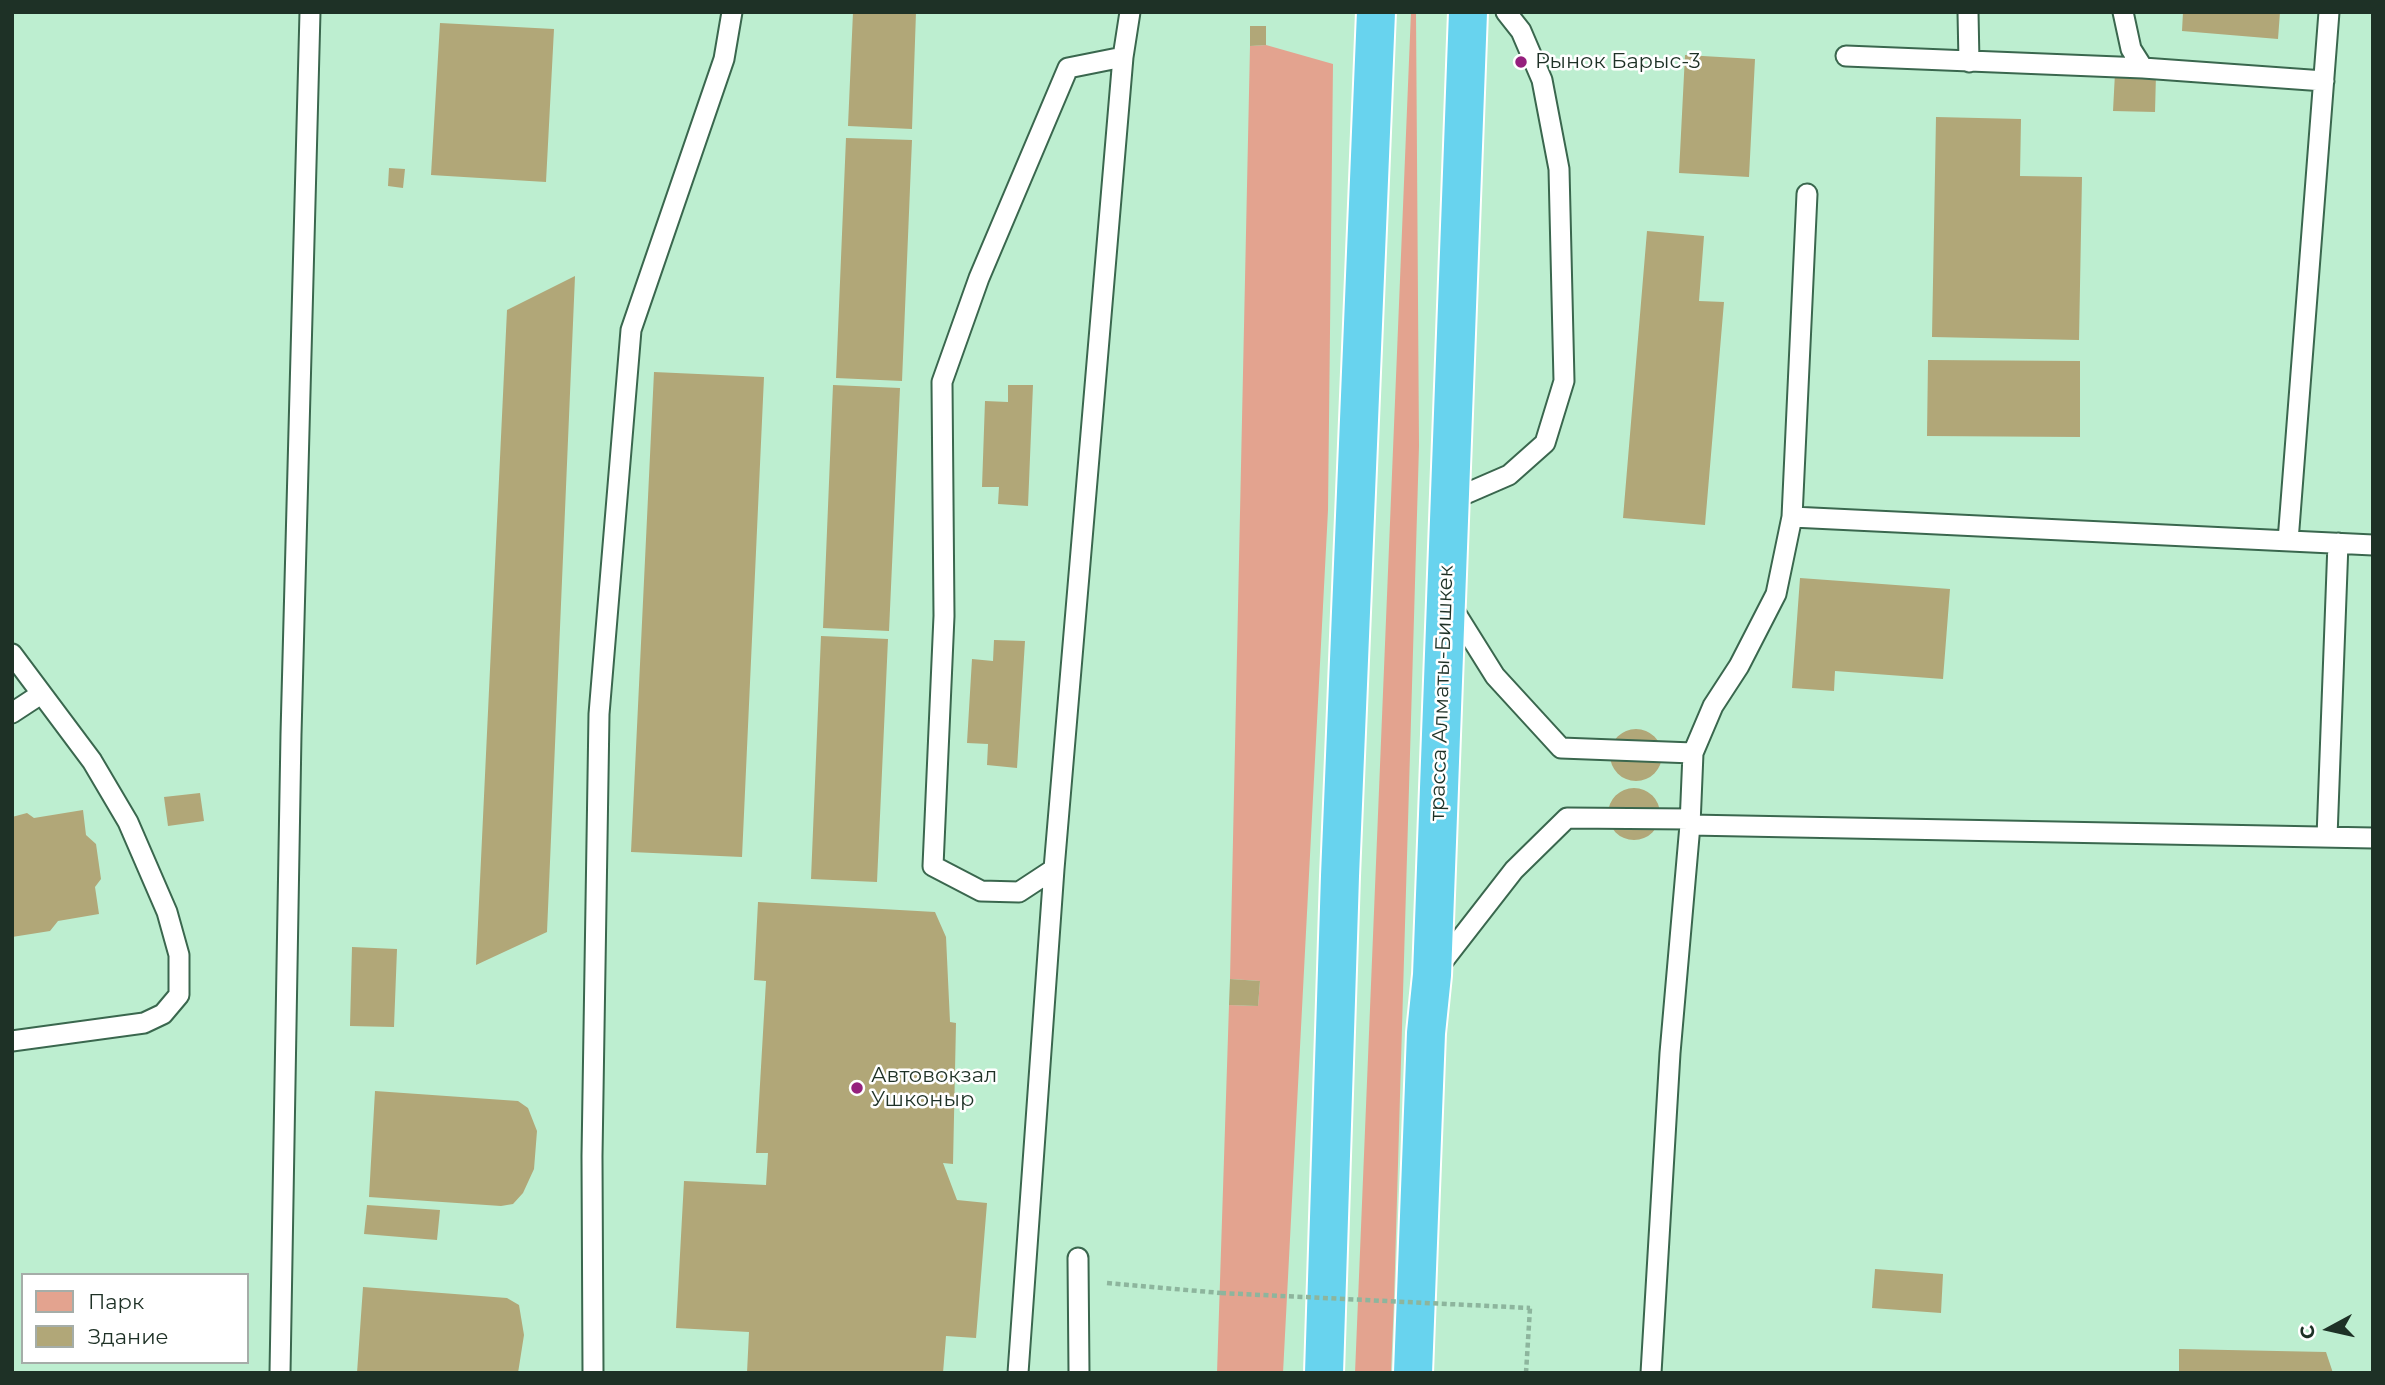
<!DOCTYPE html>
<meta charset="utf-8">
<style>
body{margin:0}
#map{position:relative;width:2385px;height:1385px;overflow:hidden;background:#bdeed0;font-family:Montserrat,sans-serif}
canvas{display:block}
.frame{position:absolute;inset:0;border:14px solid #1e3126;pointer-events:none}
.legend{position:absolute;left:21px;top:1273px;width:228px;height:91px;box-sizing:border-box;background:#fff;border:2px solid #a5ada8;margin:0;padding:9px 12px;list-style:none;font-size:21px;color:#1e3126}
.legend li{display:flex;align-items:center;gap:14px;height:35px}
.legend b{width:35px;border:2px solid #a5ada8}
.north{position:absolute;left:2294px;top:1294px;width:70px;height:70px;-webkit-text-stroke:5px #fff;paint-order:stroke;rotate:262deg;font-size:19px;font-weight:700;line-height:28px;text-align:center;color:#1e3126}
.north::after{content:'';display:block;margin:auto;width:24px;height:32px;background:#1e3126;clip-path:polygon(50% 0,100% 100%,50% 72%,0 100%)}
</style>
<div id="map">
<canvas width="2385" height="1385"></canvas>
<div class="frame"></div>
<ul class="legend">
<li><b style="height:19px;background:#e3a38f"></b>Парк</li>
<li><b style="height:19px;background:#b1a778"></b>Здание</li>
</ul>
<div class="north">С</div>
</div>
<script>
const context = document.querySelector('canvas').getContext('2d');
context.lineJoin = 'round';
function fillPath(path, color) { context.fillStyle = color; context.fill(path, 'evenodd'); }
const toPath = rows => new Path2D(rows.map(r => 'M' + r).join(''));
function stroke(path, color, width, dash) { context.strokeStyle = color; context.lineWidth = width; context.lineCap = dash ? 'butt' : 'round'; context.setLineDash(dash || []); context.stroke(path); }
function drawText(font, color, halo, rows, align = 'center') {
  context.font = font + ' Montserrat,sans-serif'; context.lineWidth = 5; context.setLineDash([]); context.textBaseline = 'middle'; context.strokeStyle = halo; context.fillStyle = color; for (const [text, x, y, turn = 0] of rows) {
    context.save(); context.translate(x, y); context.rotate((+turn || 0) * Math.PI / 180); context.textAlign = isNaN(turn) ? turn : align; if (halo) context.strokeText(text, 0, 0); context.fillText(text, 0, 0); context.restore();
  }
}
fillPath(toPath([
 [1411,12,1416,12,1419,446,1394,1301,1391,1373,1355,1373],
 [1266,45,1333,64,1328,510,1283,1373,1217,1373,1229,1005,1258,1006,1260,981,1230,979,1250,46]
]), '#e3a38f');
fillPath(toPath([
 [853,12,916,12,912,129,848,126],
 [2183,12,2280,12,2278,39,2182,31],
 [440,23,554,29,546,182,431,175],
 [1250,26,1266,26,1266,45,1250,46],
 [1685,55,1755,59,1749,177,1679,173],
 [2115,73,2156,74,2155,112,2113,111],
 [1936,117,2021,119,2020,176,2082,177,2079,340,1932,337],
 [846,138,912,140,902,381,836,378],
 [389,168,405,169,403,188,388,186],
 [1647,231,1704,236,1699,301,1724,302,1705,525,1623,518],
 [575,276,547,932,476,965,507,310],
 [1928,360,2080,361,2080,437,1927,436],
 [654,372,764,377,742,857,631,852],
 [833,385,900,388,889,631,823,628],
 [1008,385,1033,385,1028,506,998,504,999,487,982,487,985,401,1008,402],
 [1800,578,1950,589,1943,679,1835,671,1834,691,1792,688],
 [821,636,888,639,877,882,811,879],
 [994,640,1025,641,1017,768,987,765,988,744,967,743,972,659,993,661],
 '1610 755a26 26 0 1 1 52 0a26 26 0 1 1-52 0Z',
 '1608 814a26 26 0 1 1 52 0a26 26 0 1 1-52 0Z',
 [200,793,204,821,168,826,164,797],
 [83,810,86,835,96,844,101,879,95,887,99,914,58,921,50,931,12,937,12,817,27,813,34,818],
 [758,902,935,912,946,937,950,1022,956,1023,953,1164,943,1163,957,1200,987,1203,976,1338,946,1336,943,1373,747,1373,749,1332,676,1328,684,1181,766,1185,768,1153,756,1153,766,981,754,980],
 [352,947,397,949,394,1027,350,1026],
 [1230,979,1260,981,1258,1006,1229,1005],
 [375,1091,518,1101,528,1108,537,1131,534,1169,523,1193,513,1204,501,1206,369,1197],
 [367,1205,440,1210,437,1240,364,1234],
 [1875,1269,1943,1274,1941,1313,1872,1308],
 [363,1287,507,1298,519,1305,524,1335,518,1373,357,1373],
 [2179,1349,2326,1352,2333,1373,2179,1373]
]), '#b1a778');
const service = toPath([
 [1968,12,1969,62],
 [2123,12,2131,49,2143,68,2324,81],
 [1846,56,2143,68],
 [1449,501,1509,475,1545,443,1564,381,1559,169,1542,80,1521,31,1506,12],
 [1792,517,2373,545],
 [2288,541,2329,12],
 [1450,604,1495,676,1561,748,1693,753],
 [12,654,92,761,128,822,167,912,179,955,179,995,163,1014,144,1023,12,1041],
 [12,713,41,694],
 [1690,825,1693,753,1713,706,1739,666,1776,594,1792,517,1807,194],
 [2327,837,2338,543],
 [1054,869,1019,892,981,891,933,866,944,616,942,382,979,278,1068,68,1123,57],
 [1437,969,1514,870,1567,818,1690,819],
 [1078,1258,1079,1373],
 [280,1373,291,734,310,12],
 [593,1373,592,1156,599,714,631,330,724,59,732,12],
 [1018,1373,1054,869,1123,57,1130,12],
 [1651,1373,1670,1053,1690,825,2373,838]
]);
const trunk = toPath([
 [1324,1373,1340,876,1376,12],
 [1413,1373,1426,1033,1432,975,1468,12]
]);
stroke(service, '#3a674e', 23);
stroke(trunk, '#fff', 42);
stroke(toPath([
 [1107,1283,1221,1293],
 [1526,1373,1530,1308]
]), '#8db59d', 4.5, [5, 3.5]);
stroke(service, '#fff', 19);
stroke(trunk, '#68d3ee', 38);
stroke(toPath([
 [1221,1293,1530,1308]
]), '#8db59d', 4.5, [5, 3.5]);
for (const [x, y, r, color] of [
 [1521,62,7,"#95207d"],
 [857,1088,7,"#95207d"]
]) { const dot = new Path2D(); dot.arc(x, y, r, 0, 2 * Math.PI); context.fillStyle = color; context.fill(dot); stroke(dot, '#fff', 2.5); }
drawText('21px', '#1e3126', '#fff', [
 ["Рынок Барыс-3",1535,62],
 ["Автовокзал",871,1076],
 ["Ушконыр",871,1100]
], 'left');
drawText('21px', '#1e3126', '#fff', [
 ["трасса Алматы-Бишкек",1442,693,-88]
]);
</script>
